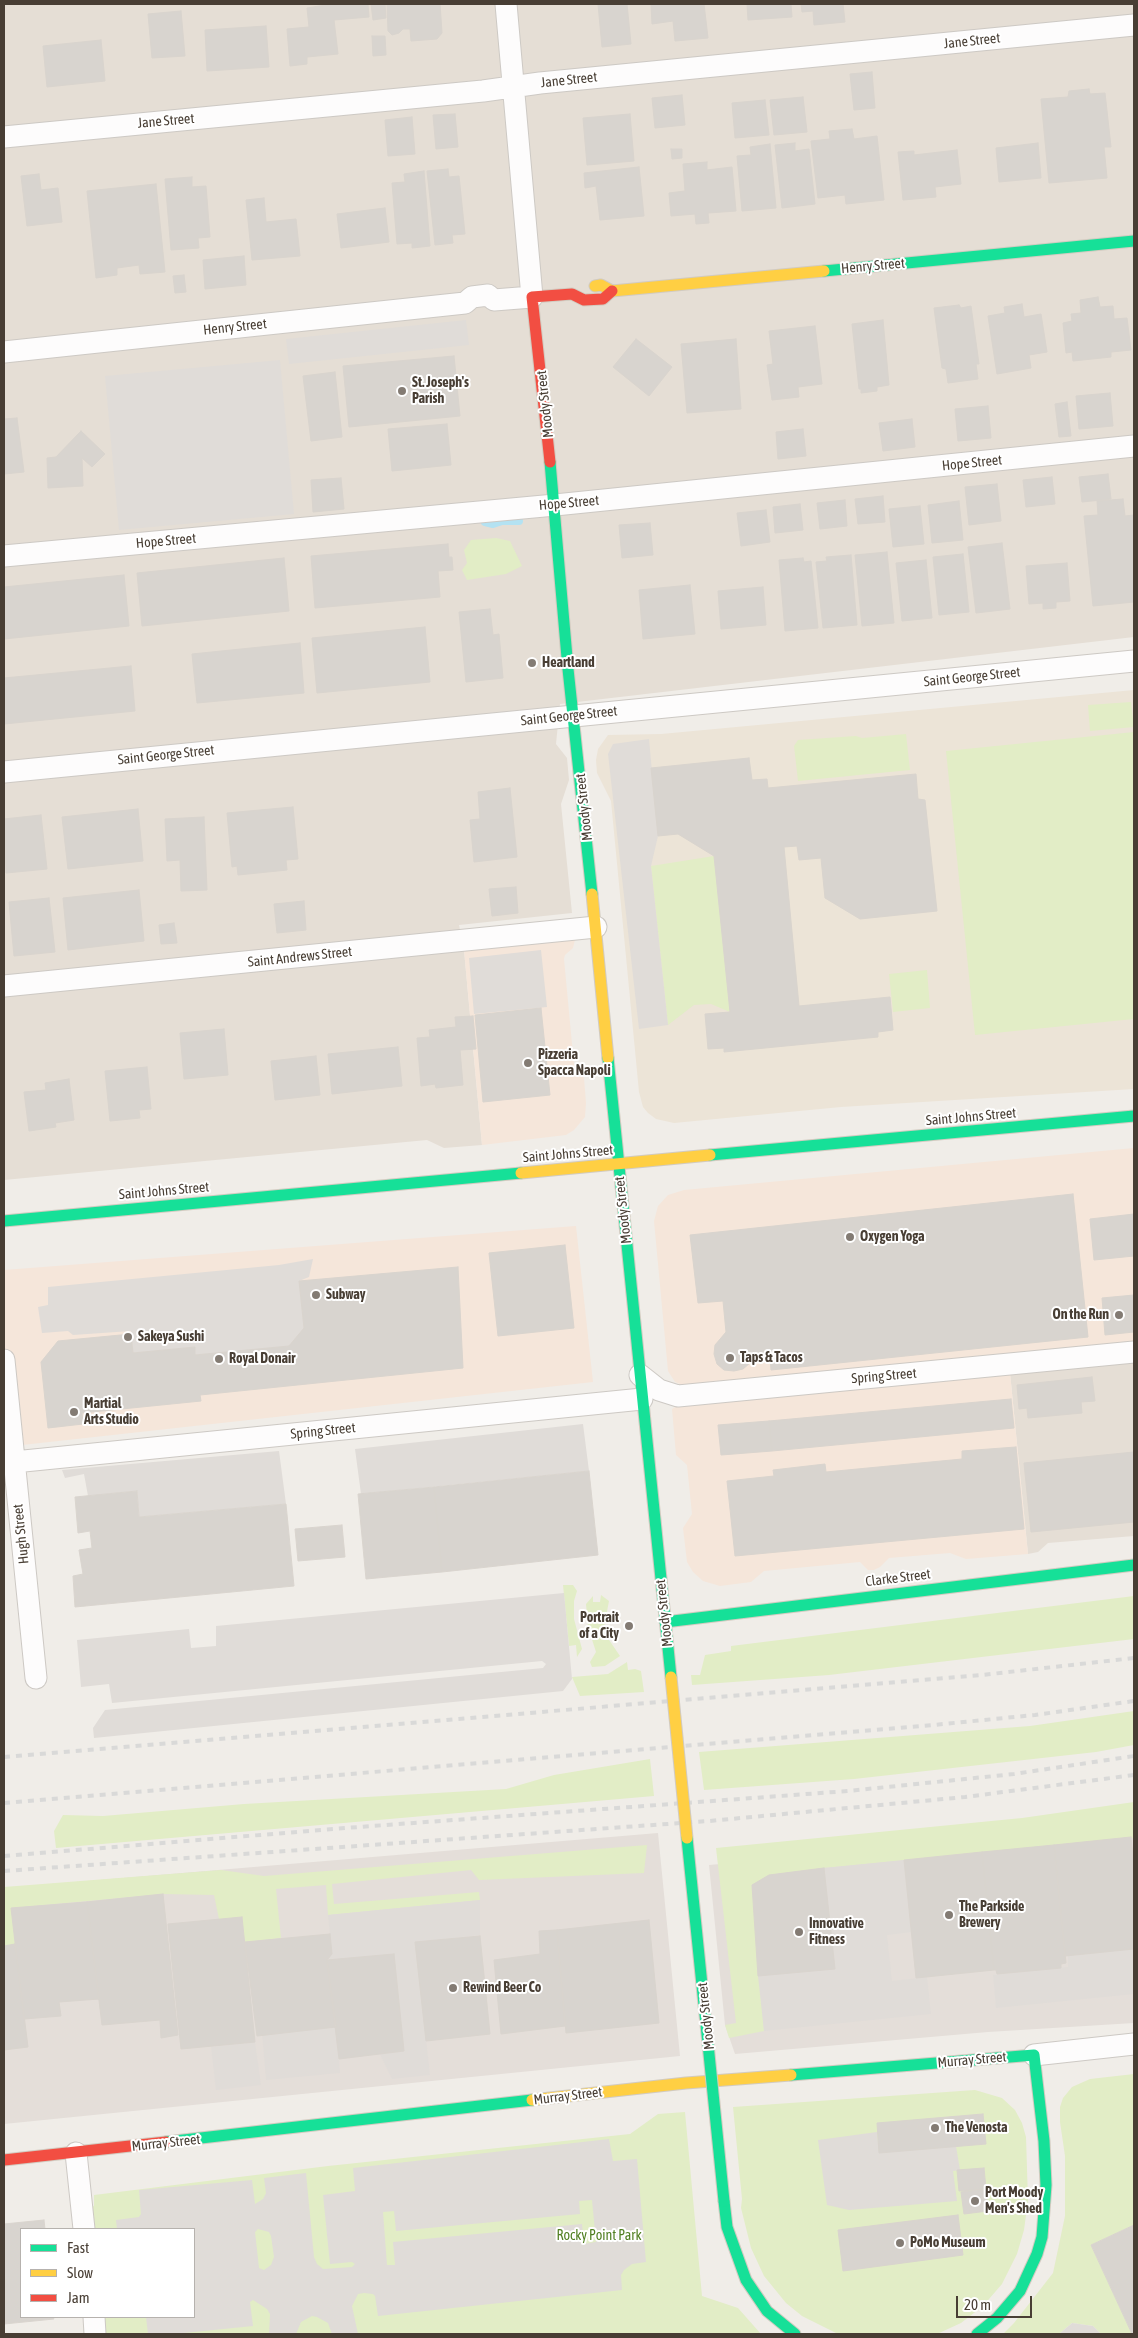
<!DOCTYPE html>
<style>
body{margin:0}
#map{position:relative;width:1138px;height:2338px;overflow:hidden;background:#f0ede8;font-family:"Asap Condensed",sans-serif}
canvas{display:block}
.frame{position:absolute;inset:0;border:5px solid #483e34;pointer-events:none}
.legend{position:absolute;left:20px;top:2228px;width:175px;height:90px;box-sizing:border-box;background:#fff;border:1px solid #b6b2ae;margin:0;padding:6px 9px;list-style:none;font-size:15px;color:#483e34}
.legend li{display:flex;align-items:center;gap:10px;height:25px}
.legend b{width:25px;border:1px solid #b6b2ae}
.scale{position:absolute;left:956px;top:2296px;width:76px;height:22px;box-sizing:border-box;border:2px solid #483e34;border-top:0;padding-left:6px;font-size:15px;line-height:18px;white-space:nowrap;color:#483e34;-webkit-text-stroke:4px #fff;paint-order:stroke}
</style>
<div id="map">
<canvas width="1138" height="2338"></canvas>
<div class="frame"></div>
<ul class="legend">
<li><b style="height:6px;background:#16e098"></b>Fast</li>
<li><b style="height:6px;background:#ffcf43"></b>Slow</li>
<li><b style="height:6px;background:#f24e42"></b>Jam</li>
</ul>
<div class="scale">20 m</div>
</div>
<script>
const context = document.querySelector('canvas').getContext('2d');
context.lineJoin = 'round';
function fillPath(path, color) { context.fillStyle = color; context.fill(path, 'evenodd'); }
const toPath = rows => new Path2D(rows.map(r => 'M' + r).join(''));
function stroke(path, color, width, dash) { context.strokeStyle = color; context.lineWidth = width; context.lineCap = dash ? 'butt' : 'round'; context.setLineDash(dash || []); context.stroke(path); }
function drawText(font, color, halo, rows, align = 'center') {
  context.font = font + ' "Asap Condensed",sans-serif'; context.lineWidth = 4; context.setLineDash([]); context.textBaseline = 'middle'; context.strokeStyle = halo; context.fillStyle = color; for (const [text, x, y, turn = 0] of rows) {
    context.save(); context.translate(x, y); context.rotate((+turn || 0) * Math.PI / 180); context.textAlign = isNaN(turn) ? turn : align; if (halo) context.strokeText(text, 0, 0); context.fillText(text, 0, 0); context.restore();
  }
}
fillPath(toPath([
 [4,4,1134,4,1134,637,560,704,556,744,567,758,569,780,561,804,572,913,459,925,464,950,482,1145,444,1148,427,1140,4,1180],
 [1134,1363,1134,1536,1048,1543,1038,1552,1028,1554,1010,1373]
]), '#e5ded5');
fillPath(toPath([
 [575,940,573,948,565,955,564,959,574,1065,584,1078,586,1103,585,1117,574,1130,566,1135,482,1145,464,950],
 [1134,1148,1134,1343,685,1386,675,1382,668,1371,654,1221,658,1206,668,1195,684,1190],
 [576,1226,593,1382,4,1447,4,1270],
 [1010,1373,1028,1554,966,1559,950,1553,889,1558,880,1567,874,1570,868,1570,860,1562,764,1571,751,1582,720,1586,703,1581,693,1572,687,1562,683,1528,692,1514,687,1465,676,1455,672,1409,675,1407]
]), '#f5e6da');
fillPath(toPath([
 [1134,1826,1134,2023,988,2032,735,2054,725,2025,709,1865],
 [658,1833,680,2056,4,2124,4,1888]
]), '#e4ded9');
fillPath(toPath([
 [1134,690,1134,1089,841,1107,674,1123,656,1119,648,1113,643,1107,639,1092,611,801,597,773,596,760,598,749,608,735,661,734]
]), '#ece4d7');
fillPath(toPath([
 [496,538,510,541,522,566,506,574,467,580,462,570,467,563,464,550,471,540],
 [1131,702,1134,727,1090,731,1088,705],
 [1134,732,1134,1019,975,1035,946,751],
 [906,734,910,770,798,781,794,746,798,740,856,736,862,738],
 [714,856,730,1012,711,1004,694,1005,668,1025,651,866],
 [927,970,930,1008,893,1012,889,974],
 [563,1585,573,1585,577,1591,574,1601,574,1619,582,1649,577,1657,576,1645,569,1646],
 [601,1595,609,1601,604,1627,605,1634,620,1656,605,1666,592,1667,590,1662,596,1652,588,1627,586,1604,593,1596,593,1602,600,1602],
 [1134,1596,1134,1639,829,1675,692,1685,691,1675,700,1675,705,1655,731,1651,731,1646],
 [627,1662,628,1670,635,1669,641,1671,644,1692,580,1696,572,1677,608,1674],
 [1134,1711,1134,1745,1096,1752,854,1779,704,1790,699,1752,1030,1726],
 [650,1759,654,1796,56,1848,54,1831,63,1815,103,1816,244,1804,506,1789,554,1775],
 [1134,1802,1134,1838,824,1868,769,1875,752,1885,764,2031,729,2038,725,2025,736,2023,716,1848,1022,1818],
 [647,1845,644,1873,479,1880,471,1870,332,1884,334,1904,479,1892,480,1900,328,1915,326,1885,276,1889,281,1938,245,1942,219,1919,214,1895,163,1894,12,1908,15,1944,4,1946,4,1887,221,1870,264,1876],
 [1134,2074,1134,2225,1091,2245,1132,2334,1101,2334,1093,2326,1072,2323,1059,2334,1003,2334,1014,2323,1053,2273,1065,2216,1065,2156,1060,2122,1060,2107,1063,2098,1072,2087,1090,2079],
 [975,2090,1002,2098,1015,2110,1022,2123,1026,2137,1028,2200,1024,2230,1017,2254,1002,2284,983,2306,961,2323,937,2334,838,2334,802,2316,786,2303,764,2276,751,2248,741,2208,742,2199,733,2107],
 [685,2112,702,2296,738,2308,761,2334,95,2334,94,2317,194,2317,194,2229,84,2229,82,2210,94,2206,94,2195,328,2166,630,2134,658,2114]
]), '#e2edc6');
fillPath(toPath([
 [466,320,469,345,289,364,286,339],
 [280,360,294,514,119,530,105,376],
 [649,739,658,836,651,866,668,1025,639,1029,608,754,613,744],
 [541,950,547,1007,474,1014,469,958],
 [313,1259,309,1277,299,1281,304,1328,289,1346,195,1355,194,1347,133,1353,131,1331,73,1335,68,1331,42,1333,38,1307,48,1305,48,1287,279,1265],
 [583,1424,589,1471,361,1494,355,1449],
 [279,1451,286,1504,139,1517,137,1491,88,1496,84,1474,65,1478,62,1470],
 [564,1593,572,1679,563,1691,94,1738,93,1728,105,1710,543,1668,546,1664,542,1661,112,1703,109,1684,81,1687,77,1640,189,1629,191,1648,216,1646,216,1626],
 [904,1860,911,1932,887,1935,892,1981,927,1977,931,2014,764,2031,758,1976,834,1968,824,1868],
 [480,1900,480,1935,415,1942,430,2075,392,2079,380,2054,404,2051,394,1954,327,1960,332,1954,328,1915],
 [1134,1949,1134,1994,996,2008,993,1975,1068,1967,1068,1956],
 [336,2027,340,2073,266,2080,262,2033],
 [255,2042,261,2085,216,2090,211,2047],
 [877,2132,879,2152,956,2146,960,2170,953,2171,957,2201,849,2210,827,2205,818,2140],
 [609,2139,613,2161,637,2159,646,2262,632,2264,624,2270,621,2275,622,2290,378,2316,375,2296,373,2294,364,2293,358,2294,352,2306,358,2334,332,2334,328,2323,317,2317,312,2316,301,2322,296,2334,269,2334,270,2314,267,2309,253,2300,250,2302,253,2326,174,2334,148,2334,146,2317,194,2317,194,2229,117,2229,116,2220,139,2217,141,2214,139,2190,252,2180,255,2204,263,2199,266,2193,264,2178,306,2173,314,2257,317,2264,323,2269,352,2267,355,2264,352,2262,330,2264,323,2195,355,2191,353,2168],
 [592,2200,596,2242,584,2244,582,2224,393,2242,395,2265,387,2265,383,2212,394,2211,396,2231,580,2214,579,2201],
 [258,2229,269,2232,271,2236,274,2257,271,2265,264,2270,259,2268,255,2232],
 [1072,2323,1093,2326,1101,2334,1059,2334]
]), '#e0dcd8');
stroke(toPath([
 [485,522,493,524,502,521,519,521]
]), '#b4e2f2', 8);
const building = toPath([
 [332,4,368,4,369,17,334,20,338,54,307,57,307,64,290,66,287,29,309,27,307,8,332,4],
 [371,4,385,4,386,18,373,20,371,4],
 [387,4,440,4,442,33,437,39,411,41,410,29,403,29,399,33,392,35,388,31,387,4],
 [598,4,627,4,631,44,602,47,598,4],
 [651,4,704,4,708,38,675,41,673,21,652,24,651,4],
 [747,4,791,4,792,17,748,20,747,4],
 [801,4,843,4,845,22,814,25,813,11,802,12,801,4],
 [181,11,185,56,152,58,148,14,181,11],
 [266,26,269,67,207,71,205,30,266,26],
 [372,36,385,36,386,55,373,56,372,36],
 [101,40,105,81,47,87,43,46,101,40],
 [872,72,875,108,854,110,850,74,872,72],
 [1089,89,1090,94,1105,93,1111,147,1104,147,1107,178,1049,183,1041,99,1068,97,1069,91,1089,89],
 [682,95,685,125,655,128,652,98,682,95],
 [803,97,807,132,774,135,770,100,803,97],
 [765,100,769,135,735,138,732,103,765,100],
 [455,114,458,147,436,149,433,115,455,114],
 [630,114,634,161,587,165,583,118,630,114],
 [412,117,415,154,388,156,385,120,412,117],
 [852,129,854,139,877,136,884,200,846,204,845,195,818,198,811,141,830,139,829,131,852,129],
 [795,143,795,151,809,149,815,204,782,208,775,145,795,143],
 [1038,143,1041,178,999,182,996,148,1038,143],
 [770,144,776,208,742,211,737,156,751,155,750,147,770,144],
 [671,149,682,149,682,158,672,159,671,149],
 [957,150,961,184,935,187,936,197,903,200,898,152,914,151,914,155,957,150],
 [707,162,707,170,732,167,736,211,708,213,709,223,696,224,695,214,671,216,669,193,685,191,683,164,707,162],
 [639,167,644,216,600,220,596,186,585,188,584,173,639,167],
 [448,169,449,177,459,176,465,234,452,235,453,243,435,245,427,171,448,169],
 [424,171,430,246,412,248,412,243,397,244,392,183,405,182,404,174,424,171],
 [39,174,41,190,58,188,62,222,27,226,21,176,39,174],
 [192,177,192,187,206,186,210,237,198,238,199,248,171,250,165,179,192,177],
 [156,184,165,272,140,274,139,265,117,268,117,275,96,278,87,191,156,184],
 [264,198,266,222,296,219,300,256,252,260,246,200,264,198],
 [385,208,389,242,341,248,337,214,385,208],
 [244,256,246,285,205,289,203,260,244,256],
 [184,275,186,292,175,293,173,276,184,275],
 [1098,297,1100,307,1113,306,1114,319,1127,318,1131,350,1111,352,1111,357,1073,361,1072,352,1066,353,1063,323,1072,321,1071,314,1081,313,1080,300,1098,297],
 [1022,304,1024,317,1041,314,1047,352,1029,355,1031,368,997,374,988,316,1005,313,1004,307,1022,304],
 [959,305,961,308,971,306,979,364,976,364,978,379,948,383,946,369,942,368,934,308,959,305],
 [883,320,889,385,877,387,877,391,861,393,861,389,859,389,852,324,883,320],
 [815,326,822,384,798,387,799,397,772,400,767,365,773,364,769,331,815,326],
 [636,339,672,367,649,396,613,367,636,339],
 [736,339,741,409,687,413,681,344,736,339],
 [454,356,460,416,349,427,343,366,454,356],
 [335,372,342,437,311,441,303,376,335,372],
 [1110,393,1113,426,1079,429,1076,396,1110,393],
 [1067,402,1071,436,1059,437,1055,404,1067,402],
 [988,406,991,438,958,441,955,409,988,406],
 [17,418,24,472,4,474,4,419,17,418],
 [912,419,915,447,883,451,879,423,912,419],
 [447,424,451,465,392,471,388,429,447,424],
 [803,429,806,456,778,459,776,432,803,429],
 [81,431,105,454,92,467,82,458,83,486,48,488,47,458,56,457,81,431],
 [1108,474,1111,499,1082,502,1079,477,1108,474],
 [1052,477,1055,504,1026,507,1023,480,1052,477],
 [341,478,344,509,313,512,311,480,341,478],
 [997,484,1001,521,969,525,965,487,997,484],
 [883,496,885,522,858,524,855,499,883,496],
 [1123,499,1125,516,1134,515,1134,602,1093,606,1084,516,1098,515,1097,501,1123,499],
 [845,500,847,526,820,529,817,503,845,500],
 [959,501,963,540,932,543,928,505,959,501],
 [800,504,803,530,775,533,773,507,800,504],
 [920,506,924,544,893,547,889,509,920,506],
 [766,510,770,542,741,546,737,513,766,510],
 [650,523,653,555,622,558,619,525,650,523],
 [1002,543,1010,609,976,613,968,547,1002,543],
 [448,544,449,557,452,557,453,570,438,571,440,597,315,608,311,556,448,544],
 [887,552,894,623,862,626,855,555,887,552],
 [963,554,969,612,939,615,933,557,963,554],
 [851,555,857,625,823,628,816,562,827,561,826,557,851,555],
 [284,558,289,611,142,626,137,573,284,558],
 [803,558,804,562,811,561,818,628,785,631,779,560,803,558],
 [926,560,932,618,902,621,896,563,926,560],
 [1067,563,1070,601,1056,602,1056,608,1043,609,1043,603,1029,604,1026,566,1067,563],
 [124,575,129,626,4,639,4,587,124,575],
 [690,585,695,634,643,639,639,590,690,585],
 [763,587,766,625,721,629,718,591,763,587],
 [490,609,493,635,499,634,503,678,466,682,459,612,490,609],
 [425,627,430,682,317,693,312,638,425,627],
 [300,643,304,693,197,703,192,654,300,643],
 [131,666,135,711,4,724,4,678,131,666],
 [749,758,752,780,767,779,768,788,916,774,918,799,925,800,937,911,860,919,825,898,821,858,799,860,797,846,784,847,799,1006,890,997,893,1030,878,1032,878,1037,724,1052,724,1048,708,1049,705,1014,730,1012,714,856,678,834,658,836,651,768,749,758],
 [510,788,517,857,474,862,470,820,480,819,478,792,510,788],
 [293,807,298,859,286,860,287,870,238,875,237,866,232,867,227,813,293,807],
 [138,809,143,861,68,869,62,817,138,809],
 [41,815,47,869,6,873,4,819,41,815],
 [204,817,207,890,181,891,180,860,167,861,165,819,204,817],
 [516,887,518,913,492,916,489,889,516,887],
 [139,890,144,941,68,950,63,898,139,890],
 [49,898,55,952,14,956,9,902,49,898],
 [304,901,306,930,277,933,274,904,304,901],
 [174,923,177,943,161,944,159,925,174,923],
 [541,1008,550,1095,483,1102,475,1015,541,1008],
 [473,1016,476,1049,460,1050,463,1085,436,1088,435,1084,421,1086,417,1038,430,1037,429,1030,456,1027,455,1017,473,1016],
 [224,1029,228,1075,184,1079,180,1033,224,1029],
 [398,1047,402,1086,332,1094,328,1054,398,1047],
 [316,1056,320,1095,275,1100,271,1061,316,1056],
 [147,1067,151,1109,139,1110,140,1118,110,1121,105,1071,147,1067],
 [69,1079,74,1120,55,1123,56,1127,29,1131,24,1092,46,1090,45,1083,69,1079],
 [1073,1194,1088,1337,771,1370,770,1356,757,1357,743,1369,734,1371,724,1370,717,1364,714,1354,715,1345,726,1332,723,1301,698,1303,690,1235,1073,1194],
 [1134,1214,1134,1256,1094,1260,1090,1219,1134,1214],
 [565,1245,574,1328,498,1336,489,1253,565,1245],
 [458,1267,463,1368,200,1395,201,1401,82,1413,83,1424,48,1428,41,1362,58,1341,131,1334,133,1353,195,1347,195,1355,289,1346,304,1328,299,1281,458,1267],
 [1134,1295,1134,1332,1105,1335,1102,1298,1134,1295],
 [1092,1377,1095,1401,1081,1402,1082,1413,1028,1418,1027,1408,1019,1409,1017,1385,1092,1377],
 [1011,1399,1014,1428,772,1451,769,1421,1011,1399],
 [769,1421,772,1451,721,1455,718,1425,769,1421],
 [1016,1447,1024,1529,735,1556,727,1481,774,1476,773,1470,825,1464,826,1472,962,1459,962,1451,1016,1447],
 [1134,1452,1134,1522,1031,1532,1024,1463,1134,1452],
 [589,1471,598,1555,442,1572,434,1487,589,1471],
 [434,1487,442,1572,366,1579,358,1494,434,1487],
 [137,1491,139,1517,286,1504,294,1586,75,1607,73,1576,83,1574,79,1550,92,1548,90,1531,78,1533,75,1497,137,1491],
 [342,1525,345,1557,298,1561,295,1529,342,1525],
 [1131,1837,1134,1867,1134,1949,1065,1956,1054,1845,1131,1837],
 [1054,1845,1066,1963,1061,1964,1061,1968,997,1974,996,1970,994,1970,982,1852,1054,1845],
 [982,1852,994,1970,916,1978,904,1860,982,1852],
 [824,1868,835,1969,758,1976,752,1885,769,1875,824,1868],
 [163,1894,178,2035,161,2038,160,2020,102,2025,87,1902,163,1894],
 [87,1902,99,1999,59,2002,61,2016,24,2019,11,1908,87,1902],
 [242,1917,255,2042,181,2049,168,1924,242,1917],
 [649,1920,659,2023,566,2033,557,1930,649,1920],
 [557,1930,565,2026,501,2034,494,1960,540,1954,539,1931,557,1930],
 [330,1934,332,1954,327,1960,336,2027,257,2036,245,1942,330,1934],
 [480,1936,490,2034,426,2041,415,1942,480,1936],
 [15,1944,28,2047,4,2050,4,1946,15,1944],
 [394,1954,404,2051,339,2059,327,1960,394,1954],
 [983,2114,986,2144,879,2153,877,2123,983,2114],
 [984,2168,986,2189,959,2191,957,2170,984,2168],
 [986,2189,988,2211,964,2214,961,2192,986,2189],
 [958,2215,963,2255,843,2271,838,2230,958,2215],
 [44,2220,45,2229,21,2229,21,2317,53,2317,54,2319,4,2324,4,2224,44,2220],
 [1134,2225,1134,2334,1132,2334,1091,2245,1134,2225]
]);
fillPath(building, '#d8d4cf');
stroke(building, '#d9d4ce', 1);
const street = toPath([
 [4,137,483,91,540,83,1134,25],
 [4,352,465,303,472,297,488,295,494,300,532,297,506,4],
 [4,556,555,505,1134,446],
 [4,772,1134,661],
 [4,986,596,927],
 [4,1360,36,1678],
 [640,1375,659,1390,678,1396,1134,1352],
 [4,1463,642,1399],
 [1034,2055,1134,2044],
 [76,2153,84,2229],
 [94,2317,95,2334]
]);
const fast = toPath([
 [824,271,1134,241],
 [550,462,568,669,592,894],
 [608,1058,671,1677],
 [710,1155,1134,1116],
 [4,1221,521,1173],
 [665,1622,1134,1565],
 [791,2075,1034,2055,1044,2141,1046,2185,1042,2237,1037,2254,1020,2291,997,2318,977,2334],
 [166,2142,532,2100],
 [724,2201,727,2227,746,2280,767,2311,795,2334]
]);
const slow = toPath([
 [595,286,601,285,612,291,824,271],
 [592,894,608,1058],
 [521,1173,710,1155],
 [532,2100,686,2083,791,2075]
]);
const jam = toPath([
 [550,462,532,297,572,294,584,300,603,299,612,291],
 [4,2160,166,2142]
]);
stroke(street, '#cdc9c4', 23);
stroke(fast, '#d2cbc0', 13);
stroke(slow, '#d2cbc0', 13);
stroke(jam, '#d2cbc0', 13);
stroke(street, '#fdfcfc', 21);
stroke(fast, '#16e098', 11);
stroke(slow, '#ffcf43', 11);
stroke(jam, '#f24e42', 11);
stroke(toPath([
 [4,1757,982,1675,1134,1658],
 [4,1803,933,1725,1035,1715,1134,1701],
 [4,1856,345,1828,848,1791,1014,1774,1134,1756],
 [4,1871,709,1821,965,1797,1134,1775]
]), '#d9d9d8', 4, [6, 6]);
const fastBridge = toPath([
 [687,1838,724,2201]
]);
const slowBridge = toPath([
 [671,1677,687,1838]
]);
stroke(fastBridge, '#d2cbc0', 13, []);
stroke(slowBridge, '#d2cbc0', 13, []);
stroke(fastBridge, '#16e098', 11);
stroke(slowBridge, '#ffcf43', 11);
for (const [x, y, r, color] of [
 [402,391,5,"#837b73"],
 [532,663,5,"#837b73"],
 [528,1063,5,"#837b73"],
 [850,1237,5,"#837b73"],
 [316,1295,5,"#837b73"],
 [1119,1315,5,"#837b73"],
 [128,1337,5,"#837b73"],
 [730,1358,5,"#837b73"],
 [219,1359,5,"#837b73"],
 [74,1412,5,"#837b73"],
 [629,1626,5,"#837b73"],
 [949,1915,5,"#837b73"],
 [799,1932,5,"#837b73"],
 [453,1988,5,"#837b73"],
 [935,2128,5,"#837b73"],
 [975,2201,5,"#837b73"],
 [900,2243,5,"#837b73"]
]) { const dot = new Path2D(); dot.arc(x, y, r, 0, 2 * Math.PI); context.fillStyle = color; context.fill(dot); stroke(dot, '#fff', 2); }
drawText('14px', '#483e34', '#fff', [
 ["Jane Street",972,41,-6],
 ["Jane Street",569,80,-6],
 ["Jane Street",166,121,-5],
 ["Henry Street",873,266,-5],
 ["Henry Street",235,327,-6],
 ["Moody Street",545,404,-96],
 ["Hope Street",972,463,-6],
 ["Hope Street",569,503,-5],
 ["Hope Street",166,541,-5],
 ["Saint George Street",972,677,-6],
 ["Saint George Street",569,716,-6],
 ["Saint George Street",166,755,-6],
 ["Moody Street",584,807,-96],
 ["Saint Andrews Street",300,957,-6],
 ["Saint Johns Street",971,1117,-5],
 ["Saint Johns Street",568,1154,-5],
 ["Saint Johns Street",164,1191,-5],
 ["Moody Street",623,1210,-96],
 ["Spring Street",884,1376,-5],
 ["Spring Street",323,1431,-6],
 ["Hugh Street",21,1534,-96],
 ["Clarke Street",898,1578,-7],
 ["Moody Street",664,1613,-96],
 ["Moody Street",706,2016,-96],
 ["Murray Street",972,2060,-5],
 ["Murray Street",568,2096,-7],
 ["Murray Street",166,2143,-6]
]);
drawText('bold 14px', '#483e34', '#fff', [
 ["St. Joseph's",412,383],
 ["Parish",412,399],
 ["Heartland",542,663],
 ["Pizzeria",538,1055],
 ["Spacca Napoli",538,1071],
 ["Oxygen Yoga",860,1237],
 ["Subway",326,1295],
 ["On the Run",1109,1315,"right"],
 ["Sakeya Sushi",138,1337],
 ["Taps & Tacos",740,1358],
 ["Royal Donair",229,1359],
 ["Martial",84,1404],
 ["Arts Studio",84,1420],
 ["Portrait",619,1618,"right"],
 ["of a City",619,1634,"right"],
 ["The Parkside",959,1907],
 ["Brewery",959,1923],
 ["Innovative",809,1924],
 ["Fitness",809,1940],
 ["Rewind Beer Co",463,1988],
 ["The Venosta",945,2128],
 ["Port Moody",985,2193],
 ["Men's Shed",985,2209],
 ["PoMo Museum",910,2243]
], 'left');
drawText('14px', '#507f21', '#fff', [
 ["Rocky Point Park",599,2236]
]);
</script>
